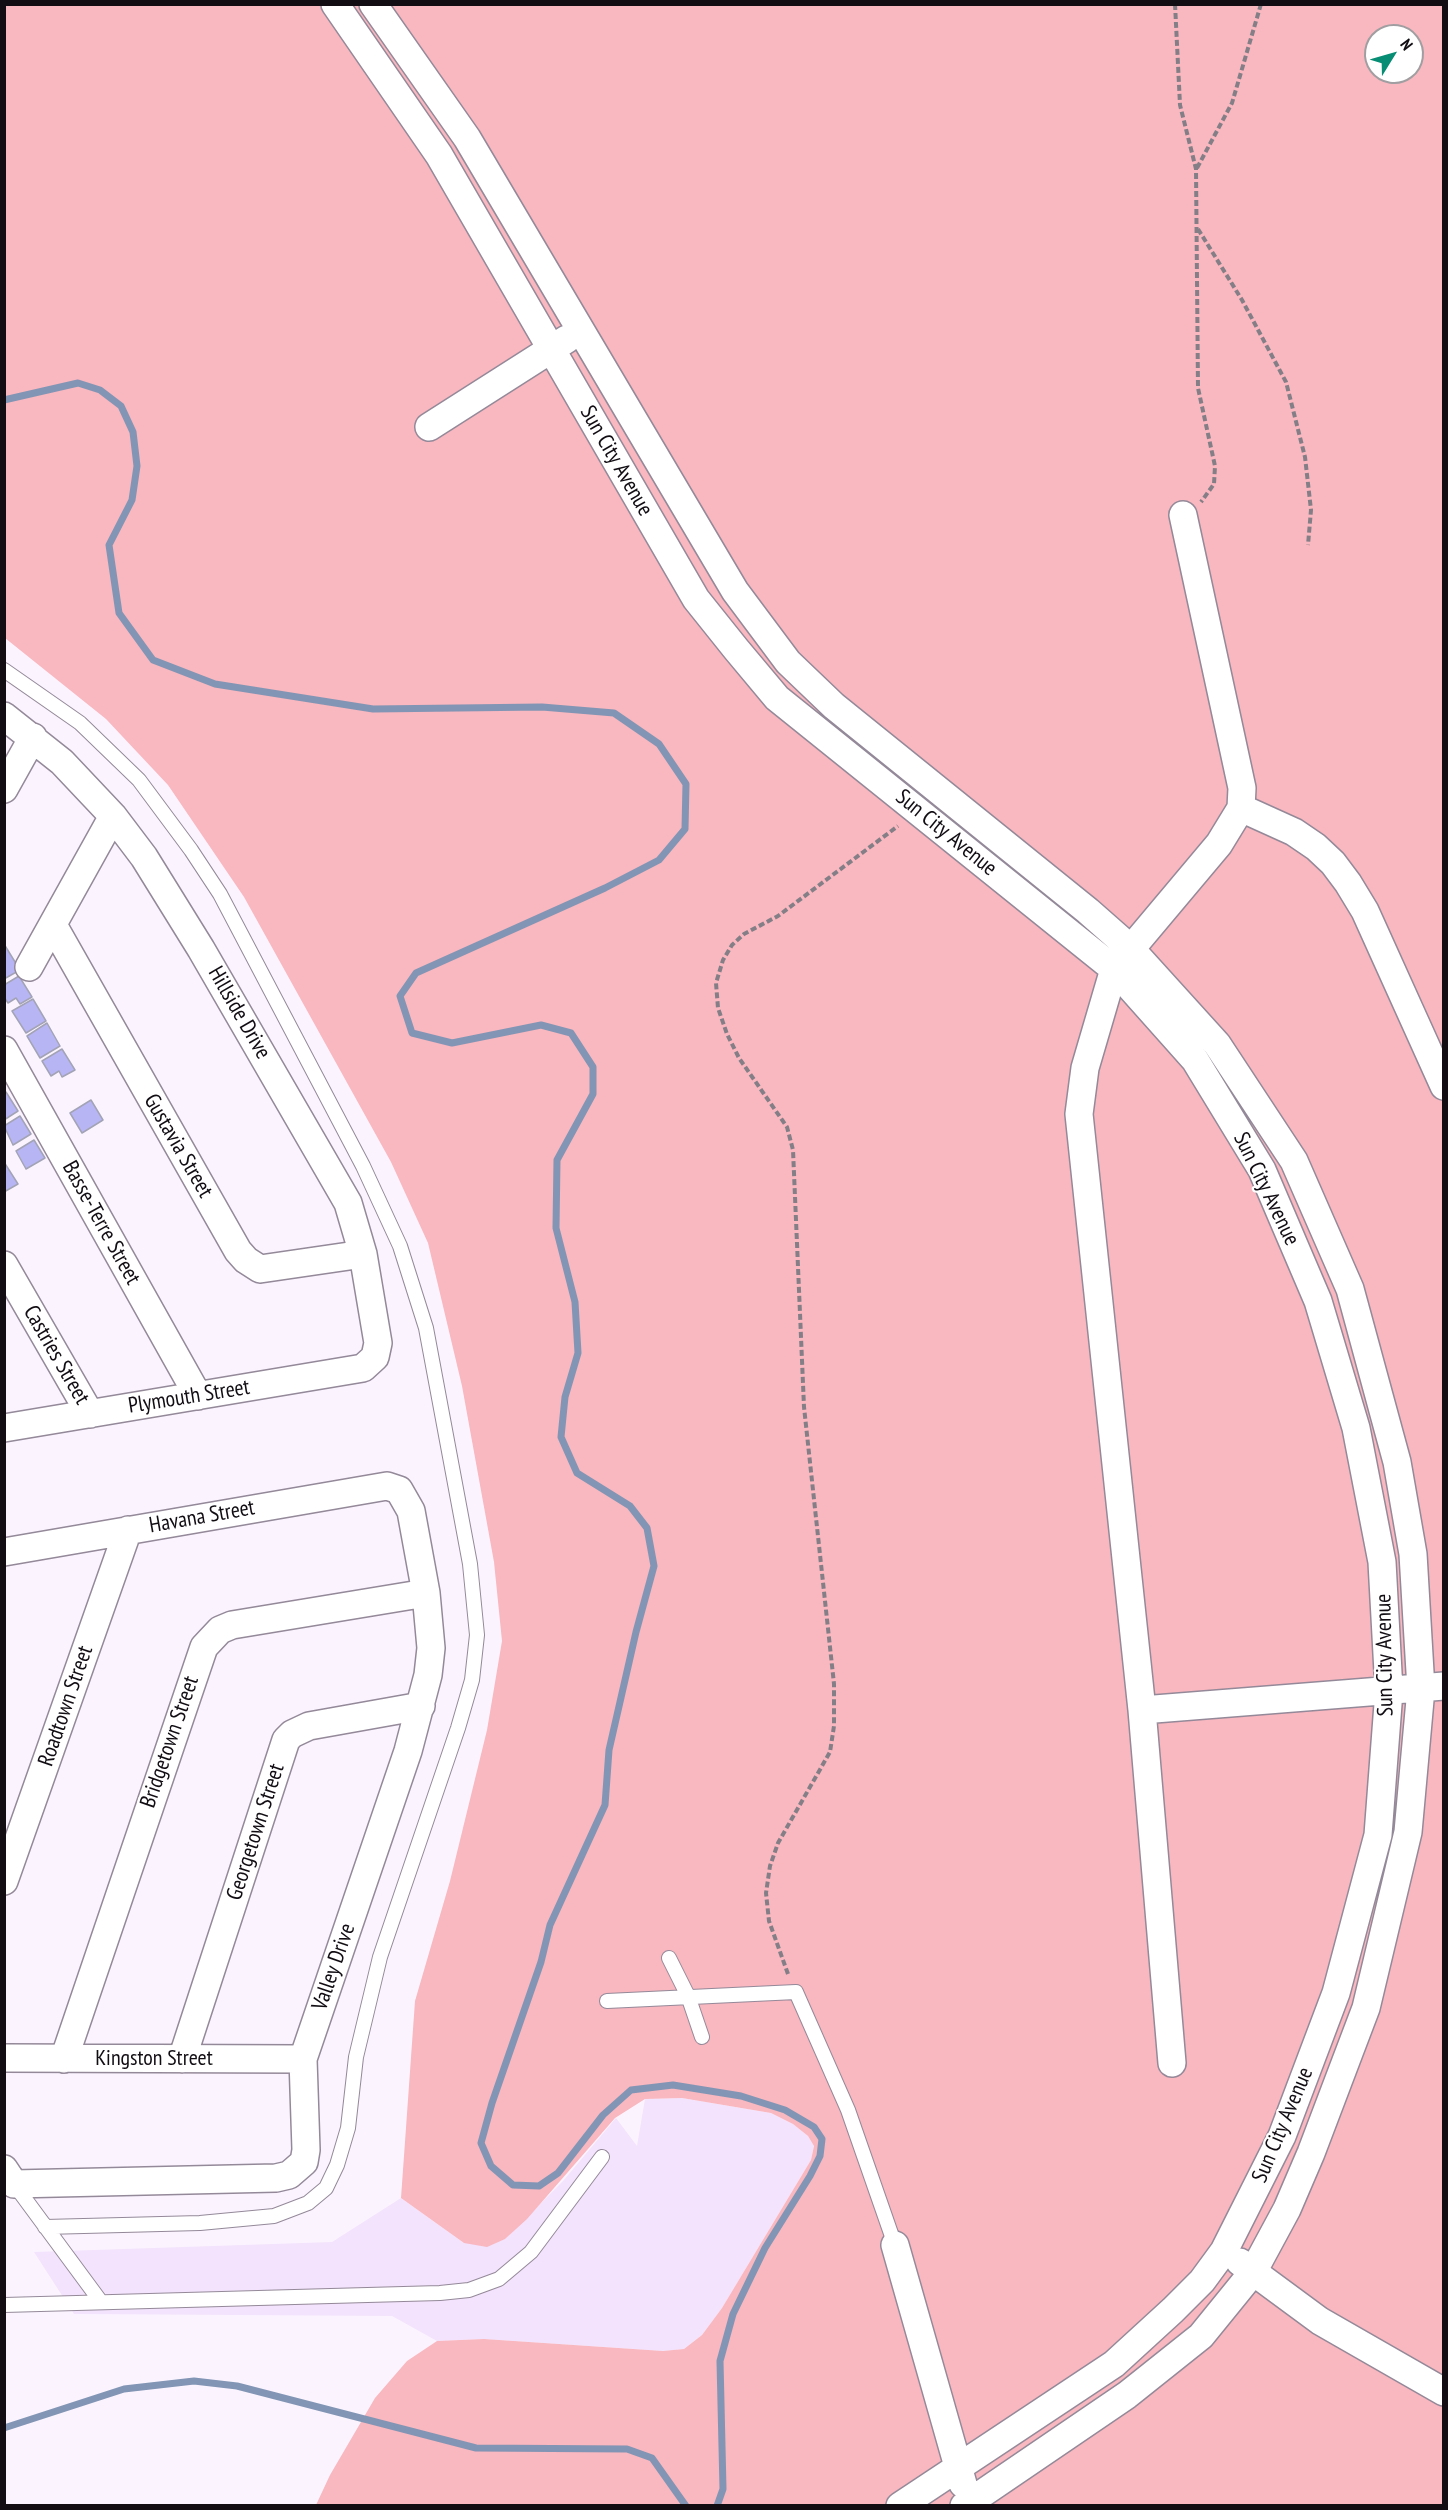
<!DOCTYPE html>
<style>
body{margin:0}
#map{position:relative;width:1448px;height:2510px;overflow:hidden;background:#fbf4ff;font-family:"PT Sans Narrow",sans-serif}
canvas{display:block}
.frame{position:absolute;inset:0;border:6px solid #110d13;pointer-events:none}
.north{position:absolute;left:1364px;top:24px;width:60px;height:60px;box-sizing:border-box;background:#fff;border:2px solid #a09ea1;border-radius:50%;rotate:53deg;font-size:16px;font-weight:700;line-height:24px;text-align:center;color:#110d13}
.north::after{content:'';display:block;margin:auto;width:21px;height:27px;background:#078d73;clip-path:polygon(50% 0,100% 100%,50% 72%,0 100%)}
</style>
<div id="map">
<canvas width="1448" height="2510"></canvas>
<div class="frame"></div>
<div class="north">N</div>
</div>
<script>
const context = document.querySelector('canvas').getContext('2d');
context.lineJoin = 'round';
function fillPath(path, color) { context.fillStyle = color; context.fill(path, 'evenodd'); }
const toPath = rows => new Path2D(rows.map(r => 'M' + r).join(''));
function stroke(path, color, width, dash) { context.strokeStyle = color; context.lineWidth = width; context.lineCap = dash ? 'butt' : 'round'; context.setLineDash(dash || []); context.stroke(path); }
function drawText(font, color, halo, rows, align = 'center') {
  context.font = font + ' "PT Sans Narrow",sans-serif'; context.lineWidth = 4.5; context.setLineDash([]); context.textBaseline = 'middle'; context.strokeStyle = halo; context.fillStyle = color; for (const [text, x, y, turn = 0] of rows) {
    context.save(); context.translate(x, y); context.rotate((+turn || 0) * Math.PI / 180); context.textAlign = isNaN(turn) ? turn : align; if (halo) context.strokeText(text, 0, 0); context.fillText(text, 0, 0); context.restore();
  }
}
fillPath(toPath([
 [682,2098,771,2113,793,2124,808,2136,814,2146,811,2160,722,2308,702,2335,684,2349,663,2351,484,2339,437,2341,392,2316,74,2314,34,2252,332,2242,401,2198,464,2243,505,2239,563,2181,616,2118,637,2146,645,2099]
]), '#f3e3fc');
fillPath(toPath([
 [5,5,1443,5,1443,2505,316,2505,330,2475,375,2398,407,2361,437,2341,484,2339,663,2351,684,2349,702,2335,722,2308,811,2160,814,2146,808,2136,793,2124,771,2113,682,2098,645,2099,615,2118,527,2219,505,2239,487,2247,464,2243,401,2198,415,2001,450,1881,487,1730,502,1641,494,1562,462,1386,428,1243,391,1162,244,897,168,785,106,719,5,638],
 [1376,36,1412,36,1412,72,1376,72]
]), '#f9b7bf');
stroke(toPath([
 [4,400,78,383,100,390,121,406,133,432,137,466,132,500,109,545,119,613,153,660,215,684,373,709,542,707,614,713,659,744,686,784,685,829,659,860,605,888,416,973,400,996,412,1033,452,1043,541,1025,571,1033,593,1067,593,1094,557,1160,556,1228,575,1302,578,1353,565,1397,561,1437,577,1473,630,1506,647,1528,654,1566,636,1632,609,1750,605,1805,550,1925,541,1962,492,2103,481,2143,491,2166,513,2185,539,2186,558,2173,603,2115,631,2090,673,2085,741,2096,785,2110,814,2127,822,2139,820,2156,810,2176,765,2248,733,2314,720,2361,723,2489,717,2506],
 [4,2428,124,2389,194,2381,237,2386,476,2448,627,2449,652,2458,686,2506]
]), '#8295b4', 7);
const building = toPath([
 [4,944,20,970,4,979,4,944],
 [19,976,32,997,20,1004,16,998,8,1003,4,997,4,985,19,976],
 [33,999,46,1021,26,1033,12,1011,33,999],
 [47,1023,60,1046,40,1058,27,1036,47,1023],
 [62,1049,75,1070,62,1077,59,1071,51,1076,42,1061,62,1049],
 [6,1092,18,1111,4,1120,4,1093,6,1092],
 [91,1100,103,1120,82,1133,70,1113,91,1100],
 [20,1116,31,1134,13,1145,4,1126,20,1116],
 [34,1140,45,1158,26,1169,16,1151,34,1140],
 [4,1162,18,1184,4,1192,4,1162]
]);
fillPath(building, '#b8b5f4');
stroke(building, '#a3a3b6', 1.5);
const lane = toPath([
 [4,670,80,723,139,780,191,850,220,894,363,1166,400,1246,426,1328,470,1564,477,1635,472,1680,458,1728,380,1957,356,2057,348,2128,337,2165,326,2188,308,2203,274,2216,200,2223,45,2227],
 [669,1958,688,1996,702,2037],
 [607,2001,796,1992,848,2110,895,2245],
 [14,2184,101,2302],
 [4,2305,440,2293,469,2290,499,2279,531,2252,602,2157]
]);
const street = toPath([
 [335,4,439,155,696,599,736,649,777,698,1114,969,1195,1060,1262,1170,1318,1301,1356,1428,1382,1562,1389,1691,1378,1835,1336,1993,1282,2136,1224,2251,1202,2281,1173,2310,1114,2364,900,2506],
 [373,4,467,138,735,591,788,662,834,706,1088,911,1130,948,1217,1044,1294,1161,1350,1289,1397,1462,1413,1554,1421,1689,1408,1832,1366,2008,1311,2153,1287,2209,1253,2272,1201,2336,1127,2395,964,2506],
 [429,427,567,339],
 [4,716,62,762,113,816,144,857,201,949,348,1203,363,1254,378,1343,375,1357,363,1368,4,1428],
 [4,789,33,737],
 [1241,808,1294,832,1316,847,1333,863,1348,883,1365,911,1444,1086],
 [53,925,238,1251,246,1260,260,1269,363,1254],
 [29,967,113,816],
 [4,1050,198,1396],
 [4,1265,90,1414],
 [4,1552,387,1486,399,1490,411,1511,426,1593,431,1648,428,1675,408,1751,303,2059,306,2150,304,2162,289,2175,276,2178,14,2184,4,2169],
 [1142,1710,1444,1686],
 [4,1881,128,1530],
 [4,2058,303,2059],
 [64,2059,204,1647,220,1630,232,1625,426,1593],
 [182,2059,286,1740,292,1734,309,1726,421,1706],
 [1172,2063,1142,1710,1079,1114,1085,1068,1114,969,1219,844,1241,808,1242,788,1183,515],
 [895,2245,963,2484],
 [1240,2262,1320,2321,1444,2392]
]);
stroke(lane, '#948999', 16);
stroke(street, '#948999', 30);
stroke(toPath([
 [1175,4,1180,105,1196,169,1198,388,1215,466,1214,484,1201,502],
 [1197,168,1232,103,1261,4],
 [1198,229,1242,300,1286,382,1305,457,1311,510,1308,545],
 [788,1974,769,1921,766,1893,770,1866,778,1843,830,1752,834,1726,834,1684,804,1407,793,1150,787,1127,739,1058,727,1034,718,1008,716,983,723,960,732,945,744,934,778,916,898,826]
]), '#847f87', 4, [6, 3]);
stroke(lane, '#fff', 14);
stroke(street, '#fff', 27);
drawText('22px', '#110d13', '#fff', [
 ["Sun City Avenue",616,461,60],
 ["Sun City Avenue",946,833,39],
 ["Hillside Drive",239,1013,60],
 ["Gustavia Street",178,1146,60],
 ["Sun City Avenue",1266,1189,64],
 ["Basse-Terre Street",101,1223,61],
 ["Castries Street",56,1355,60],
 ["Plymouth Street",189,1397,-9],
 ["Havana Street",202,1517,-10],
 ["Sun City Avenue",1385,1655,-91],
 ["Roadtown Street",66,1706,-71],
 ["Bridgetown Street",170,1742,-71],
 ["Georgetown Street",256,1832,-72],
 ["Valley Drive",334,1967,-71],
 ["Kingston Street",154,2059],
 ["Sun City Avenue",1283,2125,-67]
]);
</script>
